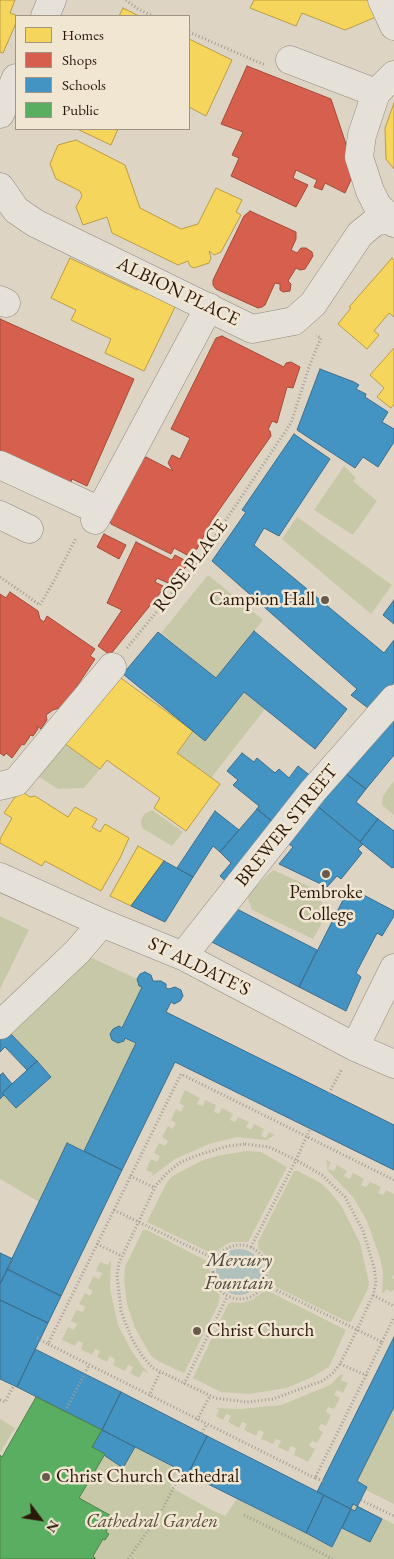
<!DOCTYPE html>
<style>
body{margin:0}
#map{position:relative;width:394px;height:1559px;overflow:hidden;background:#ded4c4;font-family:"EB Garamond",serif}
canvas{display:block}
.legend{position:absolute;left:15px;top:15px;width:175px;height:115px;box-sizing:border-box;background:#f0e6d2;border:1px solid #a29482;margin:0;padding:6px 9px;list-style:none;font-size:15px;color:#2c180a}
.legend li{display:flex;align-items:center;gap:10px;height:25px}
.legend b{width:25px;border:1px solid #a29482}
.north{position:absolute;left:15px;top:1494px;width:50px;height:50px;-webkit-text-stroke:4px #f0e6d2;paint-order:stroke;rotate:121deg;font-size:14px;font-weight:700;line-height:20px;text-align:center;color:#2c180a}
.north::after{content:'';display:block;margin:auto;width:18px;height:22px;background:#2c180a;clip-path:polygon(50% 0,100% 100%,50% 72%,0 100%)}
</style>
<div id="map">
<canvas width="394" height="1559"></canvas>
<ul class="legend">
<li><b style="height:14px;background:#f6d55c"></b>Homes</li>
<li><b style="height:14px;background:#d6604d"></b>Shops</li>
<li><b style="height:14px;background:#4393c3"></b>Schools</li>
<li><b style="height:14px;background:#5aae61"></b>Public</li>
</ul>
<div class="north">N</div>
</div>
<script>
const context = document.querySelector('canvas').getContext('2d');
context.lineJoin = 'round';
function fillPath(path, color) { context.fillStyle = color; context.fill(path, 'evenodd'); }
const toPath = rows => new Path2D(rows.map(r => 'M' + r).join(''));
function stroke(path, color, width, dash) { context.strokeStyle = color; context.lineWidth = width; context.lineCap = dash ? 'butt' : 'round'; context.setLineDash(dash || []); context.stroke(path); }
function drawText(font, color, halo, rows, align = 'center') {
  context.font = font + ' "EB Garamond",serif'; context.lineWidth = 5; context.setLineDash([]); context.textBaseline = 'middle'; context.strokeStyle = halo; context.fillStyle = color; for (const [text, x, y, turn = 0] of rows) {
    context.save(); context.translate(x, y); context.rotate((+turn || 0) * Math.PI / 180); context.textAlign = isNaN(turn) ? turn : align; if (halo) context.strokeText(text, 0, 0); context.fillText(text, 0, 0); context.restore();
  }
}
fillPath(toPath([
 [344,466,356,478,353,481,377,501,353,535,314,510],
 [297,517,392,585,371,614,282,539],
 [208,575,263,620,216,678,161,633],
 [244,692,265,709,211,778,177,753,193,731,205,740],
 [64,743,100,769,84,788,58,789,39,777],
 [394,781,394,815,382,805,383,796],
 [152,810,183,832,172,846,142,828,141,821,144,814],
 [273,870,322,892,320,900,328,912,313,939,252,910,247,895],
 [0,916,29,930,0,989],
 [88,956,137,979,139,986,142,987,122,1028,119,1026,113,1029,110,1034,112,1040,118,1043,124,1041,125,1038,136,1043,84,1151,67,1143,39,1202,0,1179,0,1099,4,1095,16,1107,51,1076,7,1030],
 [185,1090,200,1098,197,1104,203,1106,205,1100,216,1105,214,1112,219,1114,222,1108,233,1114,230,1120,235,1122,238,1117,249,1122,246,1127,251,1130,254,1124,264,1129,261,1136,266,1138,269,1132,275,1135,266,1140,237,1137,209,1144,175,1159,151,1177,153,1173,146,1170,151,1159,157,1162,160,1156,154,1153,159,1143,165,1146,168,1141,162,1137,168,1126,173,1129,176,1123,171,1120,176,1109,181,1112,184,1106,179,1103],
 [246,1151,261,1152,287,1167,248,1242,231,1242,225,1245,215,1253,211,1253,147,1222,166,1184,171,1177,201,1161,217,1156],
 [326,1160,331,1162,328,1169,334,1171,337,1165,347,1171,344,1176,350,1179,353,1173,364,1179,361,1185,366,1187,370,1182,381,1187,378,1193,383,1195,386,1190,394,1194,394,1274,392,1278,394,1279,394,1289,392,1292,386,1289,384,1293,382,1293,383,1272,380,1258,367,1221,353,1197,328,1171],
 [294,1171,298,1171,322,1184,329,1191,342,1207,360,1243,369,1283,367,1291,351,1322,348,1322,268,1283,270,1266,266,1256,258,1248,258,1242],
 [143,1230,147,1230,207,1261,210,1266,210,1275,212,1285,220,1296,218,1305,184,1373,158,1361,151,1356,135,1328,127,1304,124,1281,125,1267],
 [111,1260,110,1289,118,1325,131,1350,143,1367,149,1373,143,1371,139,1378,130,1373,133,1367,128,1365,125,1371,113,1365,115,1359,110,1356,107,1362,97,1357,100,1351,95,1349,92,1355,81,1349,83,1343,78,1341,75,1346,62,1340,68,1327,74,1330,77,1324,71,1321,76,1310,83,1312,85,1307,79,1304,85,1293,90,1296,93,1291,88,1288,93,1276,99,1279,102,1273,96,1271,100,1262,108,1265],
 [266,1290,346,1330,329,1367,310,1378,287,1388,249,1394,221,1392,193,1378,228,1304,232,1302,242,1303,252,1300],
 [341,1374,343,1375,341,1380,348,1383,343,1393,337,1390,334,1395,340,1398,334,1409,328,1407,326,1412,331,1415,326,1426,321,1424,318,1429,323,1432,317,1443,312,1441,309,1446,315,1449,308,1462,294,1455,296,1448,291,1446,288,1452,278,1447,281,1441,276,1439,273,1444,261,1439,264,1432,259,1430,256,1436,244,1430,247,1424,242,1422,239,1428,228,1422,231,1416,226,1414,223,1420,216,1416,219,1410,215,1408,241,1409,281,1405,291,1401,330,1385],
 [394,1407,394,1504,366,1490,367,1486,357,1481],
 [0,1419,15,1428,0,1453],
 [135,1447,179,1469,170,1487,212,1510,225,1516,237,1499,332,1547,353,1504,394,1524,394,1559,96,1559,93,1556,103,1539,105,1540,109,1534,106,1532,114,1518,79,1498,105,1454,123,1467]
]), '#c7c8a7');
fillPath(toPath([
 '216 1272a23 23 0 1 1 46 0a23 23 0 1 1-46 0Z'
]), '#afc0bd');
const homes = toPath([
 [0,0,15,0,10,13,18,16,16,16,16,23,3,53,0,52,0,0],
 [254,0,377,0,383,14,345,30,302,13,296,26,250,8,254,0],
 [123,8,139,16,119,16,123,8],
 [189,39,232,60,206,116,189,107,189,39],
 [394,103,394,169,386,159,385,128,394,103],
 [77,129,118,129,111,145,77,129],
 [76,140,125,165,140,208,181,229,198,224,216,188,242,200,236,212,241,215,221,252,214,255,209,251,211,258,209,263,194,268,190,266,188,261,178,265,112,233,107,217,83,225,76,207,82,196,80,191,56,179,50,164,58,145,76,140],
 [70,258,137,290,139,284,177,303,144,371,105,353,111,339,71,320,76,310,51,298,70,258],
 [392,258,394,260,394,317,389,313,374,331,379,335,367,349,338,324,351,308,349,307,392,258],
 [394,348,394,404,391,408,377,397,384,388,370,375,394,348],
 [114,673,193,731,177,753,220,784,186,831,154,808,160,798,115,766,107,760,100,769,64,743,114,673],
 [20,790,30,797,35,796,68,817,75,807,97,819,92,827,100,832,105,824,129,838,120,858,101,891,45,861,42,866,0,843,0,839,12,818,4,813,20,790],
 [138,846,164,861,131,906,110,896,138,846]
]);
fillPath(homes, '#f6d55c');
stroke(homes, '#b99c43', 1);
const shops = toPath([
 [247,66,331,99,355,171,345,193,325,183,322,190,314,187,317,180,296,170,293,178,308,185,296,207,231,176,239,158,232,155,243,132,221,124,247,66],
 [250,211,296,232,296,239,291,250,297,253,301,248,306,248,312,252,313,256,305,269,300,270,296,268,288,281,291,284,290,291,283,292,280,290,280,284,275,283,265,305,262,307,258,308,216,289,213,285,213,280,244,216,250,211],
 [0,319,134,379,87,486,72,479,69,487,0,457,0,319],
 [222,336,284,367,286,363,291,362,300,367,293,388,287,387,277,423,272,421,268,430,270,431,271,436,212,520,197,549,192,550,189,556,174,548,171,554,111,524,110,519,139,458,146,457,173,471,168,463,172,455,180,459,190,438,171,429,216,338,222,336],
 [104,534,126,545,119,559,97,547,104,534],
 [136,542,172,560,175,555,190,563,181,572,177,568,168,583,157,578,155,582,165,587,110,655,98,646,122,610,107,603,136,542],
 [10,592,38,611,40,619,44,622,47,616,95,649,90,656,95,659,63,707,53,710,46,715,47,720,41,729,37,726,38,729,33,736,30,735,29,738,24,745,22,744,12,758,6,753,4,756,0,753,0,594,6,598,10,592]
]);
fillPath(shops, '#d6604d');
stroke(shops, '#a34a39', 1);
const schools = toPath([
 [320,369,354,382,359,385,356,389,366,394,365,397,388,412,382,422,394,429,394,442,378,467,363,457,355,468,297,430,320,369],
 [294,434,330,459,279,536,264,528,254,545,384,653,394,640,394,682,372,711,351,695,357,689,212,561,246,512,242,510,294,434],
 [394,600,394,624,383,615,394,600],
 [254,631,347,709,315,749,244,692,205,741,123,674,158,632,216,678,254,631],
 [394,716,394,755,366,789,342,771,394,716],
 [242,753,254,762,257,758,275,773,279,769,289,778,298,766,317,781,279,827,257,809,259,806,233,785,238,780,227,771,242,753],
 [342,771,366,789,356,802,378,819,360,842,315,804,342,771],
 [315,804,363,844,358,849,362,853,341,879,337,876,327,887,279,864,293,847,285,841,315,804],
 [257,809,279,827,230,885,220,876,231,863,220,852,257,809],
 [215,811,239,830,220,852,213,846,193,877,177,868,215,811],
 [378,819,394,831,394,867,392,868,360,842,378,819],
 [164,861,193,877,165,922,131,906,164,861],
 [356,891,394,911,394,916,382,936,377,933,356,973,361,977,346,1011,299,987,344,898,350,901,356,891],
 [231,906,317,950,299,987,206,939,231,906],
 [145,972,151,975,153,981,161,981,166,984,166,988,169,989,175,987,181,990,183,996,180,1001,174,1004,171,1002,166,1012,394,1125,394,1170,175,1062,122,1170,84,1151,136,1043,125,1038,124,1041,118,1043,112,1040,110,1034,113,1029,119,1026,122,1028,142,987,139,986,137,979,140,974,145,972],
 [7,1030,37,1061,27,1070,5,1047,0,1052,0,1037,7,1030],
 [37,1061,51,1077,16,1108,2,1093,37,1061],
 [3,1073,12,1084,2,1093,4,1095,0,1099,0,1075,3,1073],
 [67,1143,122,1170,61,1296,7,1269,67,1143],
 [0,1253,13,1259,0,1284,0,1253],
 [7,1269,61,1296,48,1323,0,1300,0,1284,7,1269],
 [0,1300,48,1323,17,1387,0,1379,0,1300],
 [394,1337,394,1407,357,1481,367,1487,355,1511,317,1492,394,1337],
 [35,1349,121,1392,102,1430,17,1387,35,1349],
 [121,1392,207,1436,188,1474,102,1430,121,1392],
 [102,1430,135,1447,123,1468,92,1447,102,1430],
 [207,1436,324,1495,306,1533,188,1474,207,1436],
 [324,1495,351,1509,332,1547,306,1533,324,1495],
 [353,1504,382,1519,370,1542,342,1528,353,1504]
]);
fillPath(schools, '#4393c3');
stroke(schools, '#3c6e8c', 1);
const public = toPath([
 [36,1397,102,1430,92,1447,105,1454,79,1498,115,1518,106,1532,109,1534,105,1540,103,1539,93,1556,96,1559,0,1559,0,1455,2,1457,36,1397]
]);
fillPath(public, '#5aae61');
stroke(public, '#4c8147', 1);
const minor = toPath([
 [382,0,394,26],
 [45,16,52,0],
 [290,60,376,93],
 [394,75,376,93,362,135,359,157,370,191,377,205,394,223],
 [0,114,16,78],
 [0,187,16,210,35,223,252,329,294,321,313,304,360,234,376,221,391,220],
 [0,300,6,303],
 [0,465,100,511],
 [0,515,29,529],
 [95,520,209,307],
 [0,786,16,782,112,667],
 [0,877,102,923,183,956,355,1047,394,1064],
 [183,956,313,791,394,699],
 [0,1025,77,952,102,923],
 [355,1047,394,968]
]);
stroke(minor, '#8f877c', 29);
stroke(toPath([
 [126,0,138,9,153,16],
 [189,32,265,65],
 [0,577,40,605,55,579,76,538],
 [127,648,199,560,291,423,309,367,321,338,316,335],
 [329,1093,342,1069],
 [245,1144,269,1147,296,1160,322,1175,345,1197,363,1231,374,1267,376,1283,373,1295,357,1330,340,1364,332,1374,322,1381,273,1399,247,1402,215,1398,153,1368,143,1357,133,1341,127,1327,121,1311,117,1275,119,1263,156,1185,168,1172,181,1162,198,1155,228,1146,245,1144],
 [130,1176,155,1188],
 [114,1210,215,1259],
 [97,1244,122,1256],
 '213 1272a27 27 0 1 1 54 0a27 27 0 1 1-54 0Z',
 [251,1247,296,1160,310,1129],
 [264,1284,382,1342,366,1375],
 [373,1295,394,1306],
 [37,1338,48,1344],
 [382,1342,394,1317],
 [184,1384,227,1297],
 [149,1396,160,1372],
 [0,1400,5,1402,14,1385],
 [67,1408,89,1365],
 [197,1420,210,1396],
 [202,1433,206,1425],
 [315,1478,48,1344,181,1074,394,1180],
 [323,1481,315,1478,366,1375,340,1364],
 [361,1500,394,1516],
 [244,1515,333,1559],
 [128,1559,161,1512,182,1471]
]), '#a29d94', 3, [1, 2.5]);
stroke(minor, '#e5e1d8', 28);
for (const [x, y, r, color] of [
 [325,600,5,"#6a5a4b"],
 [326,874,5,"#6a5a4b"],
 [197,1331,5,"#6a5a4b"],
 [46,1477,5,"#6a5a4b"]
]) { const dot = new Path2D(); dot.arc(x, y, r, 0, 2 * Math.PI); context.fillStyle = color; context.fill(dot); stroke(dot, '#f0e6d2', 2); }
drawText('19px', '#2c180a', '#f0e6d2', [
 ["ALBION PLACE",178,292,26],
 ["ROSE PLACE",191,566,-53],
 ["BREWER STREET",287,826,-51],
 ["ST ALDATE'S",199,967,26]
]);
drawText('19px', '#2c180a', '#f0e6d2', [
 ["Campion Hall",315,600,"right"],
 ["Pembroke",326,893,"center"],
 ["College",326,915,"center"],
 ["Christ Church",207,1331],
 ["Christ Church Cathedral",56,1477]
], 'left');
drawText('italic 19px', '#554a32', '#f0e6d2', [
 ["Cathedral Garden",152,1522]
]);
drawText('italic 20px', '#4d483f', '#f0e6d2', [
 ["Mercury",239,1261],
 ["Fountain",239,1284]
]);
</script>
